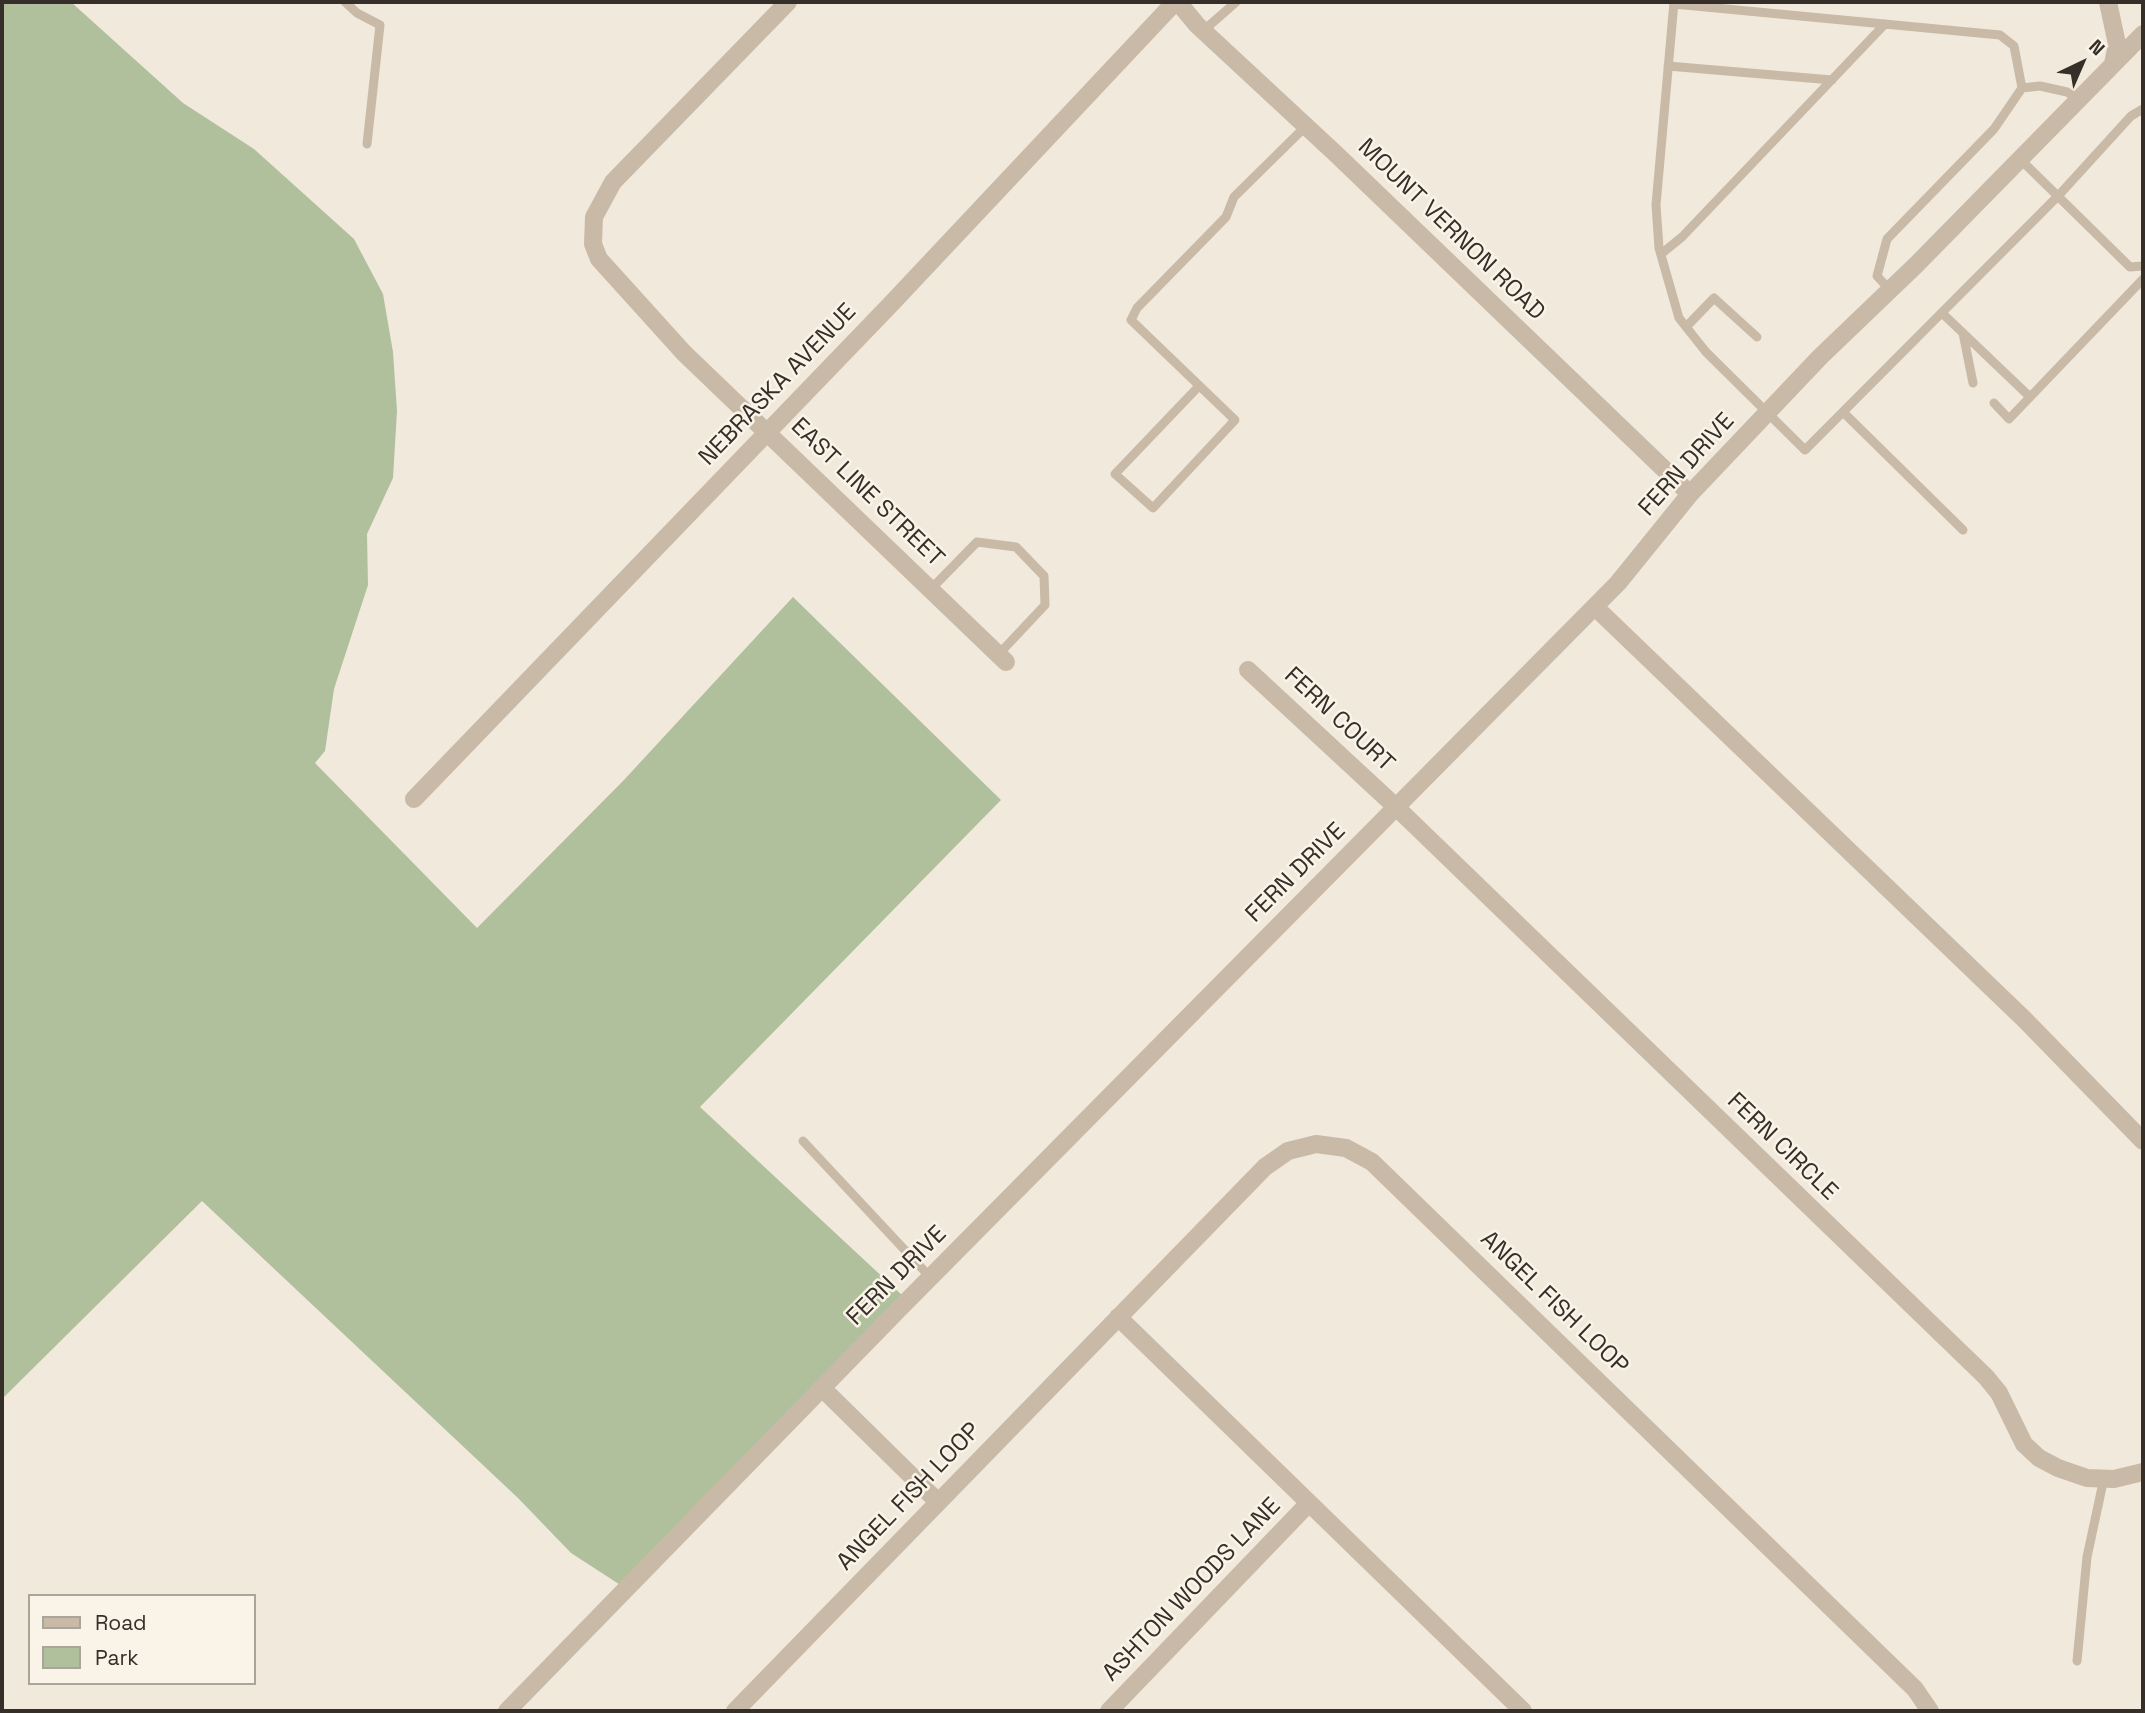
<!DOCTYPE html>
<style>
body{margin:0}
#map{position:relative;width:2145px;height:1713px;overflow:hidden;background:#f1e9dc;font-family:"Space Grotesk",sans-serif}
canvas{display:block}
.frame{position:absolute;inset:0;border:4px solid #362e28;pointer-events:none}
.legend{position:absolute;left:28px;top:1594px;width:228px;height:91px;box-sizing:border-box;background:#f9f3e8;border:2px solid #aba49b;margin:0;padding:9px 12px;list-style:none;font-size:21px;color:#362e28}
.legend li{display:flex;align-items:center;gap:14px;height:35px}
.legend b{width:35px;border:2px solid #aba49b}
.north{position:absolute;left:2047px;top:28px;width:70px;height:70px;-webkit-text-stroke:5px #f9f3e8;paint-order:stroke;rotate:44deg;font-size:19px;font-weight:700;line-height:28px;text-align:center;color:#362e28}
.north::after{content:'';display:block;margin:auto;width:24px;height:32px;background:#362e28;clip-path:polygon(50% 0,100% 100%,50% 72%,0 100%)}
</style>
<div id="map">
<canvas width="2145" height="1713"></canvas>
<div class="frame"></div>
<ul class="legend">
<li><b style="height:9px;background:#c9baa8"></b>Road</li>
<li><b style="height:19px;background:#b0c09c"></b>Park</li>
</ul>
<div class="north">N</div>
</div>
<script>
const context = document.querySelector('canvas').getContext('2d');
context.lineJoin = 'round';
function fillPath(path, color) { context.fillStyle = color; context.fill(path, 'evenodd'); }
const toPath = rows => new Path2D(rows.map(r => 'M' + r).join(''));
function stroke(path, color, width, dash) { context.strokeStyle = color; context.lineWidth = width; context.lineCap = dash ? 'butt' : 'round'; context.setLineDash(dash || []); context.stroke(path); }
function drawText(font, color, halo, rows, align = 'center') {
  context.font = font + ' "Space Grotesk",sans-serif'; context.lineWidth = 5; context.setLineDash([]); context.textBaseline = 'middle'; context.strokeStyle = halo; context.fillStyle = color; for (const [text, x, y, turn = 0] of rows) {
    context.save(); context.translate(x, y); context.rotate((+turn || 0) * Math.PI / 180); context.textAlign = isNaN(turn) ? turn : align; if (halo) context.strokeText(text, 0, 0); context.fillText(text, 0, 0); context.restore();
  }
}
fillPath(toPath([
 [2,2,71,2,183,103,254,149,354,239,383,294,393,352,397,411,393,478,367,534,368,585,334,689,325,751,315,763,477,928,623,781,793,597,1001,800,700,1107,903,1296,625,1588,571,1553,518,1498,202,1201,2,1399]
]), '#b0c09c');
stroke(toPath([
 [345,2,357,13,380,25,367,144],
 [1674,2,1656,205,1659,248,1679,318,1706,352,1805,450,2059,195,2131,116,2143,109],
 [1674,4,2000,35,2014,46,2022,88],
 [1203,31,1236,2],
 [1668,66,1832,80],
 [2020,159,2130,267,2143,266],
 [1661,254,1682,237,1885,24],
 [1890,290,1877,276,1887,239,1994,129,2022,88,2040,86,2067,92,2078,99],
 [1942,313,1963,333,1973,383],
 [1686,327,1714,298,1757,337],
 [1963,333,2030,397],
 [1199,386,1115,474,1153,508,1235,420,1131,320,1137,308,1226,217,1234,197,1306,126],
 [1994,403,2009,419,2143,279],
 [1843,412,1963,530],
 [931,589,977,542,1016,547,1044,576,1045,605,998,655],
 [803,1141,930,1277],
 [2077,1661,2087,1557,2104,1478]
]), '#c9baa8', 9);
stroke(toPath([
 [788,2,613,182,594,217,593,244,599,259,684,353,1006,662],
 [1178,2,1197,25,1336,154,1690,494],
 [2108,2,2117,44,2113,64],
 [1595,607,2025,1020,2143,1141],
 [1248,670,1396,807,1986,1377,1999,1393,2024,1444,2039,1458,2058,1468,2087,1478,2114,1479,2143,1472],
 [414,799,891,304,1175,2],
 [1118,1317,1523,1711],
 [822,1388,938,1502],
 [507,1711,901,1307,1618,583,1690,494,1820,357,1916,265,2143,34],
 [735,1711,1265,1167,1288,1151,1316,1144,1346,1148,1372,1162,1915,1689,1930,1711],
 [1109,1711,1309,1503]
]), '#c9baa8', 18);
drawText('24px', '#362e28', '#f9f3e8', [
 ["MOUNT VERNON ROAD",1451,230,44],
 ["NEBRASKA AVENUE",778,385,-46],
 ["FERN DRIVE",1687,465,-48],
 ["EAST LINE STREET",867,493,44],
 ["FERN COURT",1339,720,43],
 ["FERN DRIVE",1296,873,-45],
 ["FERN CIRCLE",1782,1147,44],
 ["FERN DRIVE",897,1276,-45],
 ["ANGEL FISH LOOP",1554,1303,44],
 ["ANGEL FISH LOOP",909,1497,-46],
 ["ASHTON WOODS LANE",1192,1590,-46]
]);
</script>
